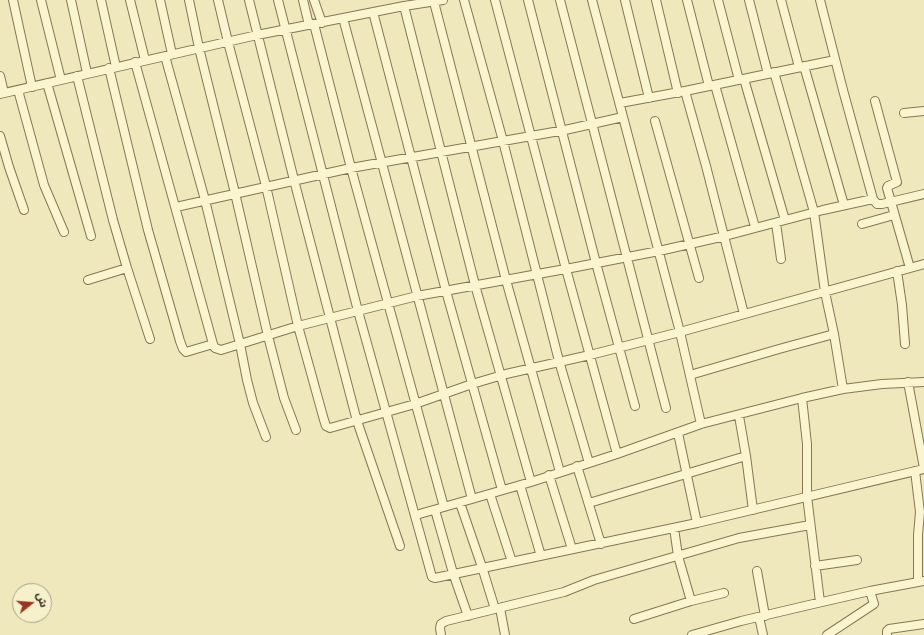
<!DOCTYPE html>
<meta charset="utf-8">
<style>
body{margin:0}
#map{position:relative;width:924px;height:635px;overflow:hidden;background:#efe8bc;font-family:"IBM Plex Serif","Noto Sans Arabic",serif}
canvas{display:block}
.north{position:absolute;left:12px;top:583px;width:40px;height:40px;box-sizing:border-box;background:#f6f1cb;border:1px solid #a9a285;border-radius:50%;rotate:73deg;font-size:11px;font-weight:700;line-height:16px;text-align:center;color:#352c1b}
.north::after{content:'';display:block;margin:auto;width:14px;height:18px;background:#973624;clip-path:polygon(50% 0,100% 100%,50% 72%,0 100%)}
</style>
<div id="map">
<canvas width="924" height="635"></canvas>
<div class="north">ش</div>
</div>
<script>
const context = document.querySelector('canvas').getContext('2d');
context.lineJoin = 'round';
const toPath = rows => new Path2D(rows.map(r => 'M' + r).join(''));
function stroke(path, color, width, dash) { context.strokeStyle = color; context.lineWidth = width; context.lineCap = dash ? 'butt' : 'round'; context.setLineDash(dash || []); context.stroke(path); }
const street = toPath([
 [13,0,32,87],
 [41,0,61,80],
 [71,0,87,73],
 [101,0,116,67],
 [130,0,145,60],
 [160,0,172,54],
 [189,0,199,48,235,193,268,336,284,398,296,430],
 [218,0,228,42,266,186,298,326,324,420,326,426,330,428,415,404,472,384,506,374,590,355,680,332,924,264],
 [249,0,294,180,357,421,400,546],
 [278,0,358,311,432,577,435,578,697,523,924,469],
 [303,0,309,25],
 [314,0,322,23],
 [464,0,503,141,559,361,589,463],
 [495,0,566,269,617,454],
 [528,0,596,263,635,406],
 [560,0,666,408],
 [592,0,680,332,701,424],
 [625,0,649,98],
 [656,0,678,93],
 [687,0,709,86],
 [718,0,739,80],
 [749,0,768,74],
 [781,0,799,67],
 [820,0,843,90,873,199,877,204,882,204,924,194],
 [434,2,506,280,560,472],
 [404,6,475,285,531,482],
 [373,12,446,291,502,490],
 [343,18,472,499],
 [314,24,351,168,444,507],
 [165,56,205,200,240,344,247,380,253,403,266,437],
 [135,62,213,344,215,348,221,350,298,326,417,296,571,268,659,251,725,236,823,210,873,199],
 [804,66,844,205],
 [109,68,148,230,180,341,183,349,186,352,213,344],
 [774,72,814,212,825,292,834,334,843,389],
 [0,76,4,93],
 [77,76,113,220,127,268,150,339],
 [744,79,785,220],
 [47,83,91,236],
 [715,85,755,227],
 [18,90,44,185,64,232],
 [685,91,706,166,744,314],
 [0,94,257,35,404,6,443,0],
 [875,101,897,182,888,186,887,188,910,268],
 [620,103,685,91,835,60],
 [904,113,924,111],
 [655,121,699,278],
 [0,136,9,167,24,210],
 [176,207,351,168,565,130,623,117],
 [776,223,781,259],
 [862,224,894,215],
 [897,271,902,305,905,344],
 [88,280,127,268],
 [690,375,779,349,834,334],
 [908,382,924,468],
 [802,398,807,444,807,496,820,602],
 [739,416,746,456,753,510],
 [678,433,697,523],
 [577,466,601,544],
 [915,471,920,512,918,535,918,582],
 [549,475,572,549],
 [520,485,541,556],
 [490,494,512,562],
 [460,503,482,567,495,609],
 [589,503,746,456],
 [435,510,453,573,468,616],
 [416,515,531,482,617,454,701,424,802,398,843,389,882,384,924,382],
 [674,528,678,556,691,601],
 [815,566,857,560],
 [757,571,765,616],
 [500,608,505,635],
 [759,617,763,635],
 [634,619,691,601,724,593],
 [441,635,440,628,441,624,446,621,564,592,594,580,739,538,810,525],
 [692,635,741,621,809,605,870,591,924,581],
 [827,635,874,604,870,591],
 [887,635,887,631,889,629,924,624]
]);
stroke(street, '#867755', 10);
stroke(street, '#faf4cf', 8);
</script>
